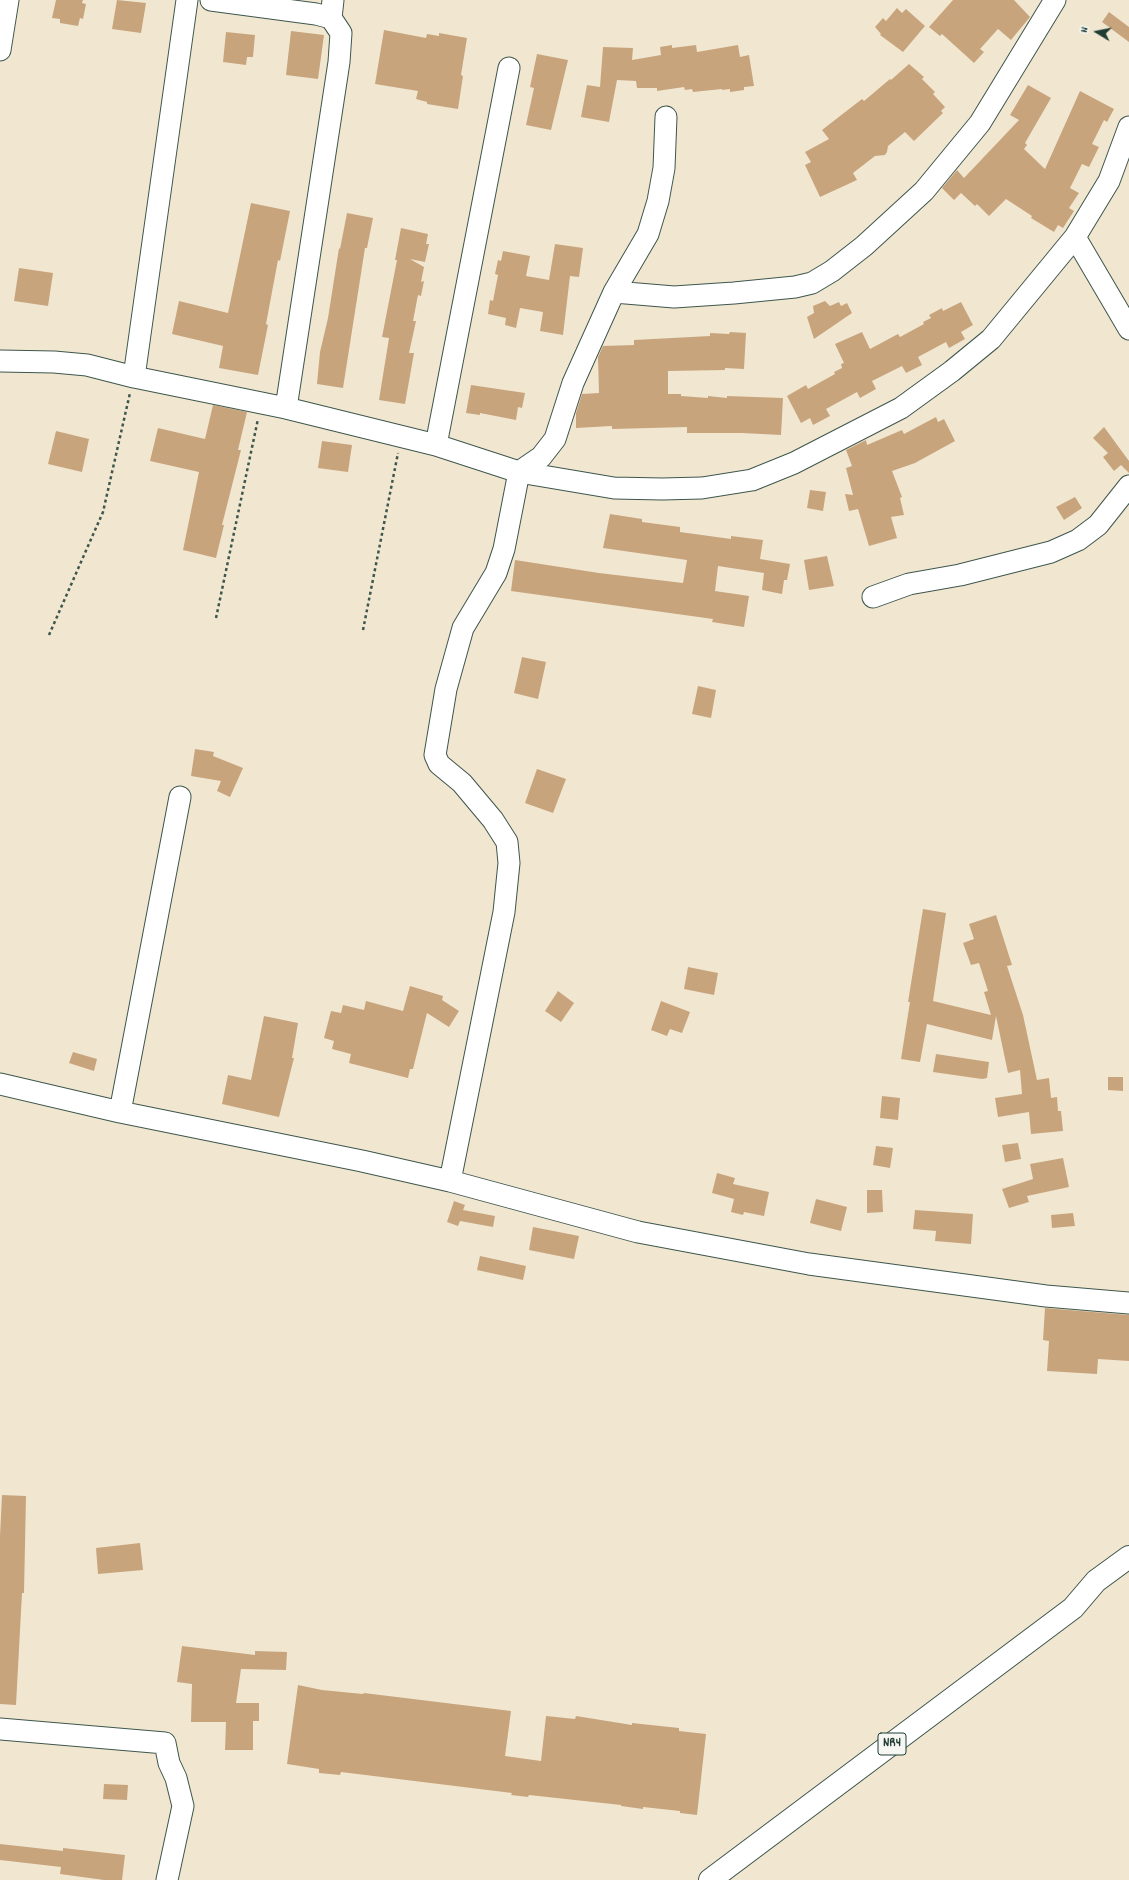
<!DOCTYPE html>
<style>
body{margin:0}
#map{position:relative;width:1129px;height:1880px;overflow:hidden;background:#f1e7d1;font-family:Dekko,sans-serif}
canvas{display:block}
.north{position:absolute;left:1077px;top:12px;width:40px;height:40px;-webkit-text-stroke:3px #f6f6f2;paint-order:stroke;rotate:280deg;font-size:11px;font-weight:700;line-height:16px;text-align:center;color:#1f3d34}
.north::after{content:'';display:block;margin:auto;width:14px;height:18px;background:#1f3d34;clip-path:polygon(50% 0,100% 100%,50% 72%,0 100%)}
</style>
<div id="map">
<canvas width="1129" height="1880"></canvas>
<div class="north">N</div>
</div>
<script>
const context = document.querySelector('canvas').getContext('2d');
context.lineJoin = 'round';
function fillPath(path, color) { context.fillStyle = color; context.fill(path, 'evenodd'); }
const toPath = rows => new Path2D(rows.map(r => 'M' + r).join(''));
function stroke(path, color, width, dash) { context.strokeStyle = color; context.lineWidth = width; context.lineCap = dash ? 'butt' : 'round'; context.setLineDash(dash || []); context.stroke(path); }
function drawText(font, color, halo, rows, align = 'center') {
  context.font = font + ' Dekko,sans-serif'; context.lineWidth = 3; context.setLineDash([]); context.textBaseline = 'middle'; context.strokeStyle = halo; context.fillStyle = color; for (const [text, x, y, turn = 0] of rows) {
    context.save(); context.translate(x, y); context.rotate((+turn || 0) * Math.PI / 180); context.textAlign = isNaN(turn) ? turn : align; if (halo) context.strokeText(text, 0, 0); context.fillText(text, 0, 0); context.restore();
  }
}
fillPath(toPath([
 [56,0,83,0,82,3,86,4,83,19,80,18,78,26,60,23,60,19,52,18],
 [117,0,146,3,141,33,112,29],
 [953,0,1014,0,1030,17,1011,40,998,29,980,49,984,52,974,63,942,34,940,36,929,27],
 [897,8,902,13,906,9,925,26,903,52,880,35,881,34,875,27,883,18,886,21],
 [1109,12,1129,27,1129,42,1102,22],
 [384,30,426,38,427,34,439,36,439,33,467,38,461,75,463,76,458,109,427,104,427,102,416,99,418,91,375,84],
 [291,31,324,35,318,79,286,75],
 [226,32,255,35,253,57,247,57,246,65,223,62],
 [672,45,672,48,696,45,697,52,738,45,740,57,749,55,754,86,744,87,744,90,730,92,730,89,722,90,722,89,693,92,692,89,685,90,684,87,657,91,657,88,637,88,636,81,617,80,609,122,581,117,587,85,600,87,603,47,633,48,632,60,661,55,660,47],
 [537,54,568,60,551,130,526,125,534,88,530,87],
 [909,64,924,77,922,79,935,92,933,94,945,107,941,111,943,113,914,141,905,132,888,146,887,152,885,155,875,156,853,173,857,180,820,197,805,165,811,162,805,152,829,139,822,130,862,99,864,101,890,79,891,80],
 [1028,85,1051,98,1025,143,1027,145,1024,149,1045,169,1080,91,1114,109,1107,122,1104,120,1092,144,1099,147,1089,167,1082,164,1070,188,1079,193,1069,208,1074,211,1063,228,1058,225,1054,232,1031,218,1032,216,1006,199,989,216,977,204,975,206,961,193,954,200,942,188,957,170,964,178,1019,120,1010,115],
 [251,203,290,211,280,261,278,260,266,324,268,325,258,375,219,368,223,346,172,334,179,301,228,313],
 [347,213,373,218,367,248,365,248,343,388,317,384,320,352,328,318,339,248,340,249],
 [401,228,428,234,426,244,429,244,425,262,410,259,424,267,421,282,424,281,421,296,418,295,413,321,416,321,409,353,414,353,405,404,379,400,389,338,382,337,397,260,395,260],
 [555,244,583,248,579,277,570,276,563,335,540,331,543,312,520,308,516,328,505,325,506,318,488,314,490,300,493,301,498,275,495,274,498,260,501,261,503,251,530,256,526,276,549,280],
 [19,268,53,273,48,306,14,301],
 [825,301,830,306,839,302,841,306,847,303,852,313,814,339,807,317,814,313,813,306],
 [961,302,973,325,961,332,965,339,949,348,946,342,918,357,922,365,906,373,902,366,872,381,876,389,860,398,857,392,826,409,830,416,813,425,810,418,801,423,787,396,806,385,808,389,835,374,834,372,842,368,841,364,844,363,835,344,862,332,870,349,898,334,900,337,924,324,923,322,931,318,929,315,942,308,943,311],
 [730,332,746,333,744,369,725,368,725,370,668,371,668,394,681,394,681,396,708,398,708,396,727,398,727,396,783,398,781,435,742,433,687,433,687,427,612,429,612,426,576,428,576,413,582,394,599,393,598,357,603,346,634,345,634,340,710,336,710,333,729,334],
 [471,385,525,393,522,408,518,407,516,420,480,413,480,415,466,413],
 [213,405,247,412,238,450,241,450,222,525,224,525,216,558,183,550,199,472,150,461,158,428,205,439],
 [936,417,938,422,944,419,955,441,915,463,892,471,902,497,900,498,904,515,891,517,897,538,869,546,858,509,849,511,845,494,853,495,846,468,852,466,846,450,866,440,867,445,902,430,904,434],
 [1104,427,1129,461,1129,473,1121,465,1114,471,1103,457,1108,453,1093,438],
 [56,431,89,439,82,472,48,464],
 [322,441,352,445,348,472,318,468],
 [810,490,826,492,823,511,807,508],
 [1075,497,1082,508,1064,520,1056,507],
 [610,514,642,519,642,522,680,527,680,532,731,539,731,536,763,540,760,559,790,564,787,580,784,580,782,594,762,590,764,573,718,566,715,591,749,596,744,627,712,622,713,619,511,591,515,560,599,573,683,583,687,560,603,548],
 [827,556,834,586,809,590,804,560],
 [522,657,546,662,538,699,514,693],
 [698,686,716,690,711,718,692,714],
 [195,749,214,752,213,756,243,768,230,797,217,791,221,781,191,776],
 [537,769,566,779,553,813,525,803],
 [923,909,946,913,933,1001,991,1015,984,992,988,991,979,963,971,965,963,943,974,939,969,924,996,915,1012,965,1007,966,1023,1015,1037,1080,1049,1078,1051,1098,1057,1097,1058,1111,1061,1111,1063,1131,1031,1134,1029,1112,998,1117,995,1098,1022,1094,1020,1070,1008,1073,996,1016,992,1040,927,1024,920,1062,901,1059,910,1002,908,1002],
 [688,967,718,973,714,995,684,989],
 [410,986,443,996,442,1000,459,1011,449,1027,427,1013,413,1069,410,1069,408,1078,349,1063,351,1054,332,1049,334,1041,324,1038,331,1011,341,1013,343,1005,364,1010,366,1001,403,1011],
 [558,991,574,1003,561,1022,545,1011],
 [661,1001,690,1012,682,1033,670,1029,667,1036,651,1030],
 [264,1016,298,1023,292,1058,294,1058,279,1117,222,1104,228,1075,251,1080],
 [73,1052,97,1059,94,1071,69,1063],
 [936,1054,989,1062,987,1078,982,1079,933,1072],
 [1108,1077,1123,1077,1123,1091,1108,1090],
 [882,1096,900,1098,898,1120,880,1118],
 [1018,1143,1021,1159,1005,1162,1002,1145],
 [876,1146,893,1148,890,1168,873,1165],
 [1063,1158,1069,1187,1027,1196,1029,1202,1009,1208,1002,1189,1033,1179,1030,1164],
 [717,1173,735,1178,733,1184,769,1192,764,1216,744,1212,743,1215,731,1212,734,1199,712,1193],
 [867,1190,882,1190,883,1212,867,1213],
 [816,1199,847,1207,841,1231,810,1223],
 [454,1201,465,1205,463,1210,495,1216,493,1227,460,1221,458,1226,447,1222],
 [915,1210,973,1214,971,1244,935,1241,936,1231,913,1229],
 [1073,1213,1075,1226,1052,1228,1051,1215],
 [533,1227,579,1236,574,1259,529,1250],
 [480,1256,526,1266,523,1280,477,1270],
 [1045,1308,1129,1315,1129,1361,1098,1359,1097,1374,1047,1371,1049,1341,1043,1340],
 [2,1495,26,1496,24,1593,22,1593,16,1705,0,1704,0,1536],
 [140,1543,143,1570,98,1574,96,1548],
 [182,1646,255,1655,255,1651,287,1652,286,1670,241,1669,236,1703,259,1703,259,1721,253,1721,253,1750,225,1750,226,1722,191,1722,192,1684,177,1682],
 [298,1685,322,1690,363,1694,364,1693,511,1711,505,1756,541,1761,546,1716,575,1719,576,1716,632,1725,632,1723,679,1728,679,1731,706,1734,697,1815,680,1813,680,1811,643,1807,643,1809,621,1806,621,1805,529,1795,528,1797,511,1795,512,1793,341,1772,340,1775,319,1773,319,1769,287,1764],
 [104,1784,128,1785,127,1800,103,1799],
 [0,1844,63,1851,63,1848,125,1855,122,1880,104,1880,60,1874,61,1867,0,1860]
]), '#c8a47d');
const minor = toPath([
 [211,0,316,14,331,18,341,33,339,62,286,408],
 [331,18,333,0],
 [0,50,8,0],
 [1075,237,1129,329],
 [614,292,674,297,734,293,795,287,812,283,832,271,864,246,924,191,980,123,1055,0],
 [0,361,54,362,87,365,134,377,286,408,436,445,519,472,614,488,662,489,702,488,752,480,794,463,901,408,952,371,991,339,1075,237,1109,181,1129,127],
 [134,377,187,0],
 [436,445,509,68],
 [873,597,909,584,960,575,1051,552,1078,540,1098,525,1129,486],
 [0,1084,120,1112,362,1161,450,1181,638,1232,809,1264,1046,1296,1129,1303],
 [120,1112,180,797],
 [450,1181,504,912,509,863,507,842,493,820,462,783,439,764,435,755,446,689,463,628,496,573,504,549,519,472,541,457,555,439,573,383,614,292,648,234,658,201,664,168,666,117],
 [0,1729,165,1743,169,1763,176,1778,183,1806,167,1880]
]);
const highway = toPath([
 [710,1880,1073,1608,1096,1581,1129,1557]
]);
stroke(minor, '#3e564c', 23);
stroke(highway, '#3e564c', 24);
stroke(toPath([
 [216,618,258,419],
 [363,630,398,453],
 [49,635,103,512,130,393]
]), '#3e564c', 2.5, [3, 3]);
stroke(minor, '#fff', 21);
stroke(highway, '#fff', 22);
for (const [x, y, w] of [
 [892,1744,28]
]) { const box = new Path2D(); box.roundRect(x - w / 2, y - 11, w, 22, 3); context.fillStyle = '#f6f6f2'; context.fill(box); stroke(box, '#1f3d34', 1); }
drawText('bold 13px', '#1f3d34', null, [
 ["NR4",892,1744]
]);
</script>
